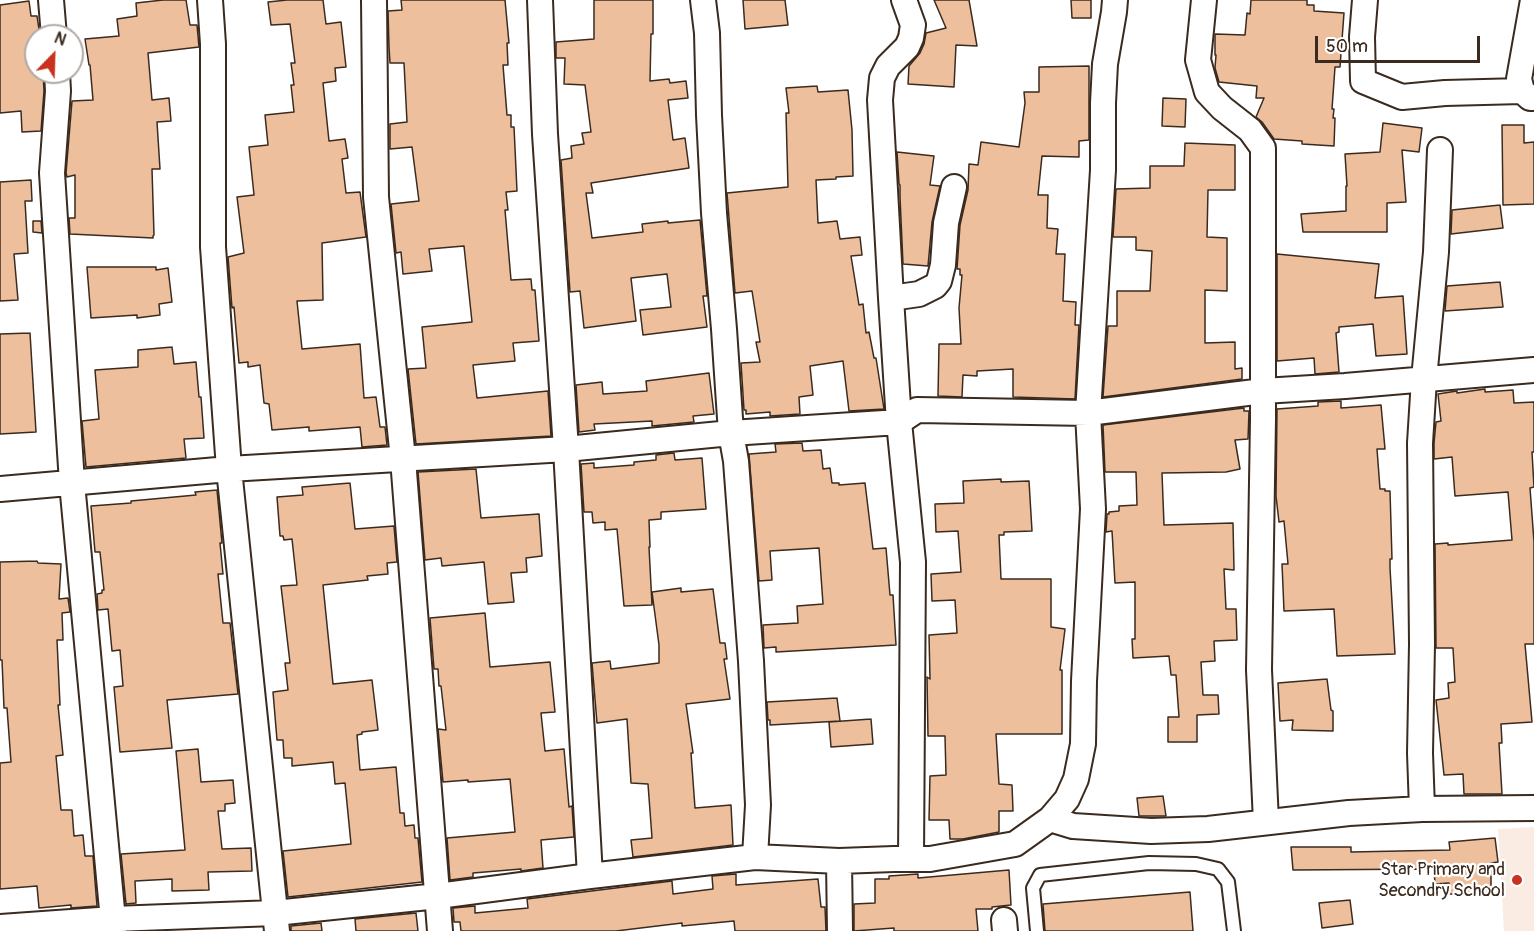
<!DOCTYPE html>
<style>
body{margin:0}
#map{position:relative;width:1534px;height:931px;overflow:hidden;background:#fff;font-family:Pangolin,sans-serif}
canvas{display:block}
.north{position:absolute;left:24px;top:24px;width:60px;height:60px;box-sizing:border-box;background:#fff;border:2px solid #b1aaa5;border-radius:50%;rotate:23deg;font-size:16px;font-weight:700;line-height:24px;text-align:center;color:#3b2a1e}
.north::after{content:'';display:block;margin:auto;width:21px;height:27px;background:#c8321e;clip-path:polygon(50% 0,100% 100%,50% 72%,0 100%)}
.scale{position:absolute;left:1315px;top:36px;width:165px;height:27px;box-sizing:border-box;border:3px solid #3b2a1e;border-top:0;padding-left:8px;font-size:18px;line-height:21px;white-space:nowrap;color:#3b2a1e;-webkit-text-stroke:4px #fff;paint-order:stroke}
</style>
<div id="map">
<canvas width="1534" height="931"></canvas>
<div class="north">N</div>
<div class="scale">50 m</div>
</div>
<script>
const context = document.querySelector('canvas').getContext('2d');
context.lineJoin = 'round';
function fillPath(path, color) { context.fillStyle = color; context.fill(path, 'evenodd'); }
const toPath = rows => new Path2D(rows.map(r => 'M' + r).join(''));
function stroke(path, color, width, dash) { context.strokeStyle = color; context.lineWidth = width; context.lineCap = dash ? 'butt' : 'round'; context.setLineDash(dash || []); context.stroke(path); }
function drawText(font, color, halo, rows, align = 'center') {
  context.font = font + ' Pangolin,sans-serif'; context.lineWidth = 4.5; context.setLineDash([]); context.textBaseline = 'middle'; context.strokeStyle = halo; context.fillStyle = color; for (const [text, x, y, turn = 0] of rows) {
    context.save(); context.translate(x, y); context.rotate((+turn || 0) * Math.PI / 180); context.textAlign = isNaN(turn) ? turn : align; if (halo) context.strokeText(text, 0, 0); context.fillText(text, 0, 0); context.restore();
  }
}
fillPath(toPath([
 [1534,827,1534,931,1504,931,1498,829]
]), '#faece2');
const building = toPath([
 [163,0,186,0,190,25,197,25,199,47,148,53,152,100,169,98,171,121,157,122,160,169,152,169,154,235,153,236,153,238,70,234,69,218,75,218,75,175,67,177,66,173,72,101,93,100,90,65,89,65,85,39,119,36,117,19,137,16,136,3,163,0],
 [287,0,323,0,326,24,341,22,346,67,335,68,336,81,323,83,329,141,345,139,348,158,342,159,346,193,360,192,366,237,322,243,323,300,297,301,302,349,360,344,364,398,376,397,380,427,385,427,387,445,362,447,360,427,309,431,309,427,272,430,269,404,264,403,260,365,248,367,248,362,239,363,234,307,232,308,228,257,244,253,237,197,254,195,249,147,268,145,265,115,294,112,291,85,294,85,291,63,295,63,290,24,271,25,268,2,287,0],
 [401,0,505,0,509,43,507,43,508,65,503,65,507,115,511,115,511,127,514,127,517,191,506,192,508,210,505,210,511,280,531,279,532,290,535,290,539,341,513,343,515,361,473,365,477,398,548,391,551,436,416,444,408,369,426,368,422,327,472,322,464,246,429,249,432,271,403,274,401,252,396,253,391,204,419,201,412,147,390,149,390,124,407,122,404,63,390,63,389,47,388,11,402,10,401,0],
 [594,0,653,0,653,34,651,34,650,81,669,79,670,83,686,81,688,98,668,100,673,140,685,138,689,168,591,183,593,193,586,193,592,238,643,232,642,224,668,221,668,223,700,220,707,296,703,296,707,327,643,335,640,310,671,307,667,274,631,278,636,321,584,328,580,291,570,292,561,160,572,158,571,146,584,144,582,133,591,132,585,85,564,84,565,58,556,58,556,42,594,39,594,0],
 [743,0,785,0,788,25,745,29,743,0],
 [934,0,969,0,977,46,956,45,954,87,908,84,909,66,920,53,924,44,926,33,946,28,934,0],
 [1071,0,1091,0,1091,18,1072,18,1071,0],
 [1251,0,1307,0,1307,5,1314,5,1314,11,1344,13,1340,67,1335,67,1332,109,1334,109,1333,118,1335,118,1334,146,1302,144,1302,141,1274,139,1262,122,1256,117,1264,98,1256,98,1257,86,1219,82,1215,68,1216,55,1215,55,1215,34,1245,35,1247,13,1250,14,1251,0],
 [29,1,31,16,37,16,40,36,36,36,36,72,43,72,44,91,41,131,22,132,21,111,0,113,0,5,29,1],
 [1089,66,1089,140,1079,141,1079,157,1042,156,1038,195,1048,195,1047,228,1058,229,1056,254,1065,254,1063,301,1076,302,1075,325,1079,325,1075,399,1013,397,1013,369,977,371,977,376,963,375,962,397,938,396,939,344,961,344,959,308,962,275,960,275,960,269,957,269,960,225,968,190,969,164,978,165,981,142,1019,147,1025,103,1024,92,1039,92,1039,67,1089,66],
 [817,86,818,92,848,90,852,130,853,176,836,177,836,179,816,180,818,223,837,221,840,239,860,237,862,255,851,256,859,305,863,304,866,333,869,332,874,358,876,358,884,409,849,411,843,361,810,366,813,395,799,397,800,414,770,416,770,412,746,414,746,410,744,410,741,363,760,362,756,342,760,342,752,291,735,293,727,193,788,187,786,113,789,113,786,88,817,86],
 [1163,98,1186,99,1185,127,1162,126,1163,98],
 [1383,123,1422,128,1419,152,1402,150,1406,202,1387,203,1387,232,1303,232,1301,214,1346,211,1346,186,1347,186,1345,154,1380,152,1383,123],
 [1502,125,1524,125,1524,143,1534,142,1534,204,1503,205,1502,125],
 [1185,143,1235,145,1235,190,1208,190,1207,237,1227,238,1227,291,1205,290,1205,343,1235,342,1235,369,1242,368,1242,379,1103,397,1108,326,1117,326,1117,291,1150,291,1152,251,1136,250,1136,237,1113,237,1116,189,1150,188,1150,166,1184,166,1185,143],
 [897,152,934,156,930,185,940,186,932,222,928,266,903,264,900,197,900,185,899,184,897,152],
 [31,180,32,201,25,201,28,253,14,254,18,300,0,301,0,182,31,180],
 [1500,205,1503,228,1451,234,1452,210,1500,205],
 [33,221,41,221,42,233,33,232,33,221],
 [1277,254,1379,264,1375,298,1403,296,1407,354,1376,356,1373,324,1339,327,1339,332,1336,333,1339,372,1315,374,1314,358,1277,361,1277,254],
 [87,267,156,267,156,270,168,268,172,302,159,304,160,315,137,318,137,315,91,318,87,267],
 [1500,282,1503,307,1445,311,1447,286,1500,282],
 [30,333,36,432,0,434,0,334,30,333],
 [172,347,174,364,196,362,199,397,201,397,204,438,184,439,186,458,86,467,82,421,99,419,95,370,138,367,138,350,172,347],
 [709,373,714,414,693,416,694,422,652,426,652,421,594,424,595,430,579,432,576,385,602,382,603,394,647,391,646,381,709,373],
 [1485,389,1485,392,1513,390,1514,403,1534,402,1534,452,1532,452,1534,487,1530,488,1534,542,1534,644,1525,644,1532,722,1501,724,1502,743,1499,743,1502,794,1464,794,1463,774,1444,775,1436,700,1449,698,1448,683,1455,682,1453,648,1436,648,1435,544,1448,543,1448,545,1512,540,1508,492,1455,496,1452,457,1434,459,1434,443,1436,422,1441,421,1438,394,1457,391,1457,393,1485,389],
 [1341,401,1341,408,1381,405,1385,449,1377,449,1380,489,1385,489,1385,491,1390,491,1392,559,1390,559,1390,568,1395,654,1337,656,1334,609,1284,611,1282,564,1288,564,1284,521,1279,522,1276,496,1277,409,1318,406,1318,402,1341,401],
 [1244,408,1244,411,1249,411,1248,439,1235,440,1240,469,1226,472,1162,473,1164,525,1233,523,1234,570,1224,569,1226,609,1236,609,1237,640,1214,641,1215,661,1201,662,1203,695,1218,695,1219,714,1197,715,1197,742,1168,742,1168,717,1179,717,1176,675,1171,675,1169,656,1133,658,1132,639,1135,639,1135,582,1115,583,1112,531,1106,532,1107,514,1109,514,1109,512,1119,511,1119,506,1137,505,1136,472,1105,472,1103,425,1244,408],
 [802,443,803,451,821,450,823,469,830,468,832,483,839,483,839,485,865,483,873,549,886,548,890,595,893,595,896,645,776,652,776,647,764,648,763,625,798,623,797,606,823,604,819,548,770,551,772,580,759,581,749,454,776,452,775,444,802,443],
 [674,453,675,460,702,458,706,509,661,512,661,519,649,520,650,547,649,547,652,605,624,606,617,529,605,530,605,522,593,523,592,512,584,512,581,464,594,463,594,468,634,465,634,462,656,460,656,455,674,453],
 [476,469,481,518,539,514,542,556,526,558,527,572,511,573,514,602,488,604,484,562,442,566,441,558,425,560,418,472,476,469],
 [1001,479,1001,482,1029,481,1032,531,1004,532,1004,535,999,535,1001,579,1051,579,1051,627,1065,629,1060,670,1062,670,1062,734,996,734,999,784,1012,785,1013,811,999,811,999,832,963,839,950,839,949,820,929,820,930,776,946,775,945,736,928,736,927,677,930,679,929,635,957,633,955,600,932,601,931,574,961,572,958,531,936,532,935,504,964,503,963,481,1001,479],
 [350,483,355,529,394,526,397,562,387,563,388,574,367,576,368,580,323,585,333,684,372,680,378,730,362,732,362,734,357,735,360,770,396,767,400,813,404,813,405,826,414,825,415,838,418,838,422,882,288,897,283,851,351,844,345,783,335,784,333,762,292,766,292,758,284,758,283,740,277,740,273,692,288,690,285,663,290,663,281,586,297,585,292,539,284,540,283,536,280,536,277,497,303,495,302,487,350,483],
 [217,490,222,543,220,543,223,574,218,574,223,623,230,623,238,694,167,700,172,748,120,752,114,687,123,686,120,650,112,651,108,609,98,610,97,594,102,593,102,590,104,590,100,552,95,552,91,506,131,503,131,501,196,495,195,492,217,490],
 [37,561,38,563,61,564,59,599,68,598,70,612,62,613,63,640,57,640,60,705,58,705,63,755,56,756,61,810,72,810,74,836,83,835,85,856,93,856,97,906,71,908,71,905,39,908,37,886,0,889,0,763,11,762,7,708,4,708,2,660,0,660,0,562,37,561],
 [681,588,681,592,713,589,720,643,725,643,727,659,724,659,730,699,686,704,693,753,691,753,695,808,731,805,733,845,633,857,631,840,652,838,648,784,631,783,627,719,597,723,592,663,610,661,611,669,659,663,659,645,652,592,681,588],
 [485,613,490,667,550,662,555,712,541,713,545,751,564,749,569,807,572,806,574,837,541,840,543,868,521,871,521,869,473,873,473,877,450,880,447,838,515,832,510,779,468,782,468,780,443,782,438,729,446,730,441,686,439,686,438,669,434,669,430,618,485,613],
 [1327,679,1331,710,1333,711,1333,731,1292,730,1293,720,1280,721,1278,683,1327,679],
 [837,698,840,721,770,725,770,720,768,720,767,702,837,698],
 [871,719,873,744,831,747,829,722,871,719],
 [198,749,201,782,233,780,235,803,225,804,225,811,218,811,222,849,251,848,252,871,208,872,209,890,172,891,172,879,135,881,136,903,126,904,121,854,185,850,176,751,198,749],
 [1163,796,1166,816,1139,816,1137,798,1163,796],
 [1495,838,1498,862,1491,863,1491,894,1449,894,1449,883,1435,884,1434,869,1293,870,1291,847,1351,847,1351,852,1450,850,1449,842,1495,838],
 [1009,870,1011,905,992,907,992,909,976,909,978,931,894,931,894,928,854,931,854,904,875,903,875,879,889,879,889,876,918,874,918,878,1009,870],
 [736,874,736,885,818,879,821,907,825,907,826,931,735,931,734,921,682,926,682,923,616,931,461,931,460,922,454,922,453,908,475,906,475,913,528,908,527,899,672,881,673,894,713,889,712,876,736,874],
 [1190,892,1193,931,1045,931,1043,904,1190,892],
 [1350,900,1353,924,1322,928,1319,903,1350,900],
 [416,913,418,931,356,931,355,919,416,913],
 [321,923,322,931,291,931,291,926,321,923]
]);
fillPath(building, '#eebf9d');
stroke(building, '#3b2a1e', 1.5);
const service = toPath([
 [1037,931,1033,888,1040,875,1149,863,1196,864,1218,869,1228,882,1234,931]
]);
const minor = toPath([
 [51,0,54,36],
 [210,0,213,44,213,247,229,469,277,931],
 [374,0,376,197,403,459,440,931],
 [540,0,545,134,566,449,590,876],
 [703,0,707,33,709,115,714,213,724,329,731,433,736,461,751,661,758,805,755,857],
 [904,0,913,25,911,38,907,47,888,66,882,78,880,100,891,298,899,422,913,562,911,859],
 [1204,0,1198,60,1207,92,1222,108,1250,130,1263,148,1263,419,1259,670,1266,822],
 [1365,0,1362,37,1363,81,1402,97,1445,93,1522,91],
 [1533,0,1519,79,1522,91,1530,98,1534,98],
 [57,72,58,91,52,173,72,483,114,931],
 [891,298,919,294,935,286,939,281,943,265,946,223,954,187],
 [0,489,229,469,566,449,731,433,899,422,917,410,1088,413,1263,391,1345,386,1534,370],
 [1422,809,1534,808],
 [1050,819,1073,826,1151,831,1208,829,1349,813,1422,809,1420,753,1422,644,1420,443,1424,379,1436,252,1440,150],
 [839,861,840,931],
 [1004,920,1005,931],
 [0,927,113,919,275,913,438,896,590,876,755,857,839,861,894,859,930,859,1015,844,1050,819,1067,799,1076,779,1083,744,1084,681,1093,509,1088,413,1103,170,1103,103,1105,64,1114,12,1115,0]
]);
stroke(service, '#3b2a1e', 16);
stroke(minor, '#3b2a1e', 28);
stroke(service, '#fff', 12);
stroke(minor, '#fff', 24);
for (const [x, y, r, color] of [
 [1517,880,6,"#c8321e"]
]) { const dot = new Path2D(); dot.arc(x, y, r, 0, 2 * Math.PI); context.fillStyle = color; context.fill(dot); stroke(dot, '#fff', 2); }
drawText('18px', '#3b2a1e', '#fff', [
 ["Star Primary and",1505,870],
 ["Secondry School",1505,891]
], 'right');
</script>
